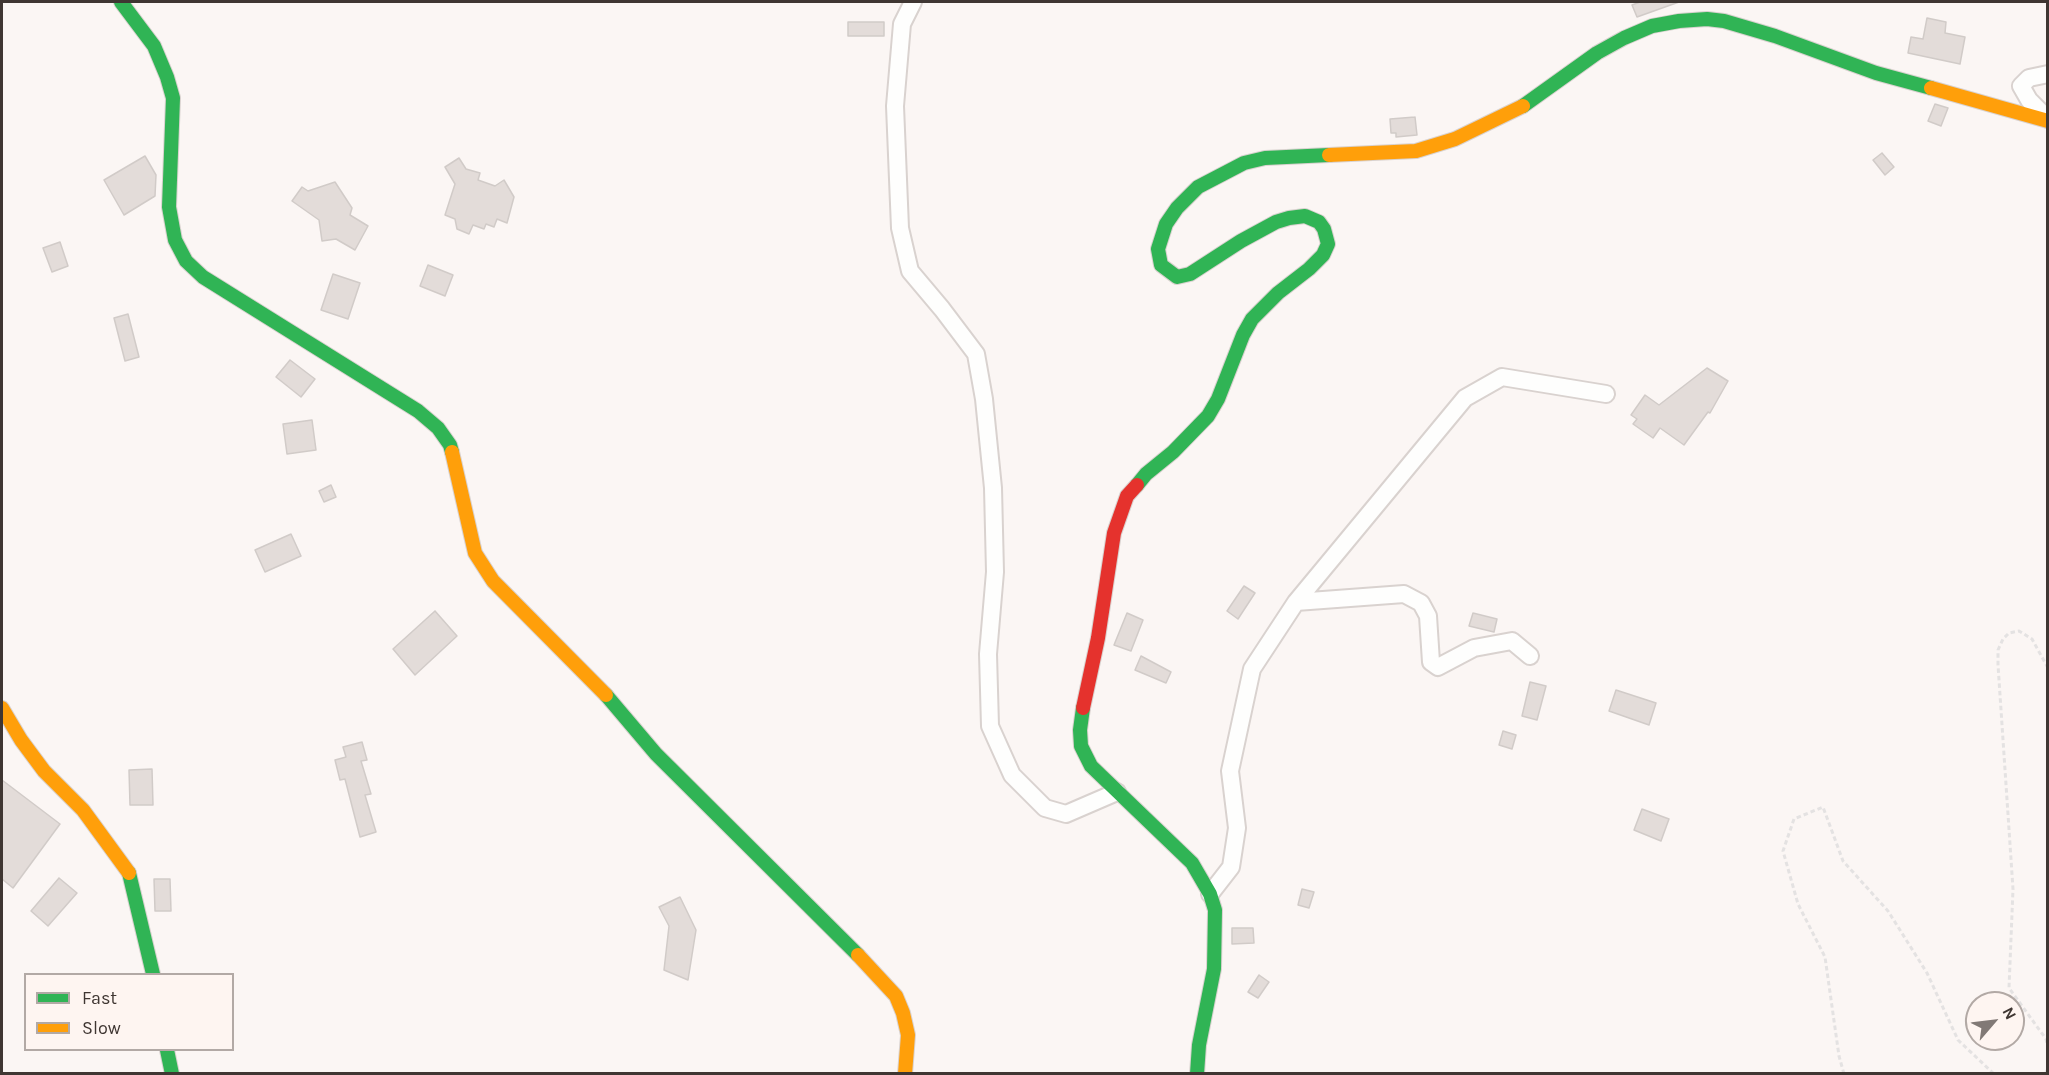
<!DOCTYPE html>
<style>
body{margin:0}
#map{position:relative;width:2049px;height:1075px;overflow:hidden;background:#fbf6f4;font-family:Karla,sans-serif}
canvas{display:block}
.frame{position:absolute;inset:0;border:3px solid #3f3632;pointer-events:none}
.legend{position:absolute;left:24px;top:973px;width:210px;height:78px;box-sizing:border-box;background:#fef5f1;border:2px solid #b2a9a5;margin:0;padding:8px 10px;list-style:none;font-size:18px;color:#3f3632}
.legend li{display:flex;align-items:center;gap:12px;height:30px}
.legend b{width:30px;border:2px solid #b2a9a5}
.north{position:absolute;left:1965px;top:991px;width:60px;height:60px;box-sizing:border-box;background:#fef5f1;border:2px solid #b2a9a5;border-radius:50%;rotate:62deg;font-size:16px;font-weight:700;line-height:24px;text-align:center;color:#3f3632}
.north::after{content:'';display:block;margin:auto;width:21px;height:27px;background:#817976;clip-path:polygon(50% 0,100% 100%,50% 72%,0 100%)}
</style>
<div id="map">
<canvas width="2049" height="1075"></canvas>
<div class="frame"></div>
<ul class="legend">
<li><b style="height:8px;background:#30b455"></b>Fast</li>
<li><b style="height:8px;background:#ff9f0a"></b>Slow</li>
</ul>
<div class="north">N</div>
</div>
<script>
const context = document.querySelector('canvas').getContext('2d');
context.lineJoin = 'round';
function fillPath(path, color) { context.fillStyle = color; context.fill(path, 'evenodd'); }
const toPath = rows => new Path2D(rows.map(r => 'M' + r).join(''));
function stroke(path, color, width, dash) { context.strokeStyle = color; context.lineWidth = width; context.lineCap = dash ? 'butt' : 'round'; context.setLineDash(dash || []); context.stroke(path); }
const building = toPath([
 [1640,2,1679,2,1637,17,1632,5,1640,2],
 [1927,18,1946,22,1945,33,1965,37,1960,64,1908,53,1911,37,1923,39,1927,18],
 [848,22,884,22,884,36,848,36,848,22],
 [1935,104,1948,108,1941,126,1928,121,1935,104],
 [1415,117,1417,135,1396,137,1396,133,1391,133,1390,119,1415,117],
 [1882,153,1894,167,1885,175,1873,160,1882,153],
 [145,156,156,175,155,196,124,215,104,180,145,156],
 [459,158,466,169,480,173,478,180,495,186,504,180,514,197,507,223,497,219,494,227,486,224,484,229,473,225,469,234,457,229,455,219,445,215,455,184,445,167,459,158],
 [335,182,352,208,350,215,368,226,355,250,336,239,322,241,319,220,292,201,302,187,308,191,335,182],
 [60,242,68,266,52,272,43,248,60,242],
 [428,265,453,275,445,296,420,286,428,265],
 [333,274,360,283,348,319,321,310,333,274],
 [128,314,139,357,125,361,114,318,128,314],
 [290,360,315,379,301,397,276,377,290,360],
 [1707,368,1728,381,1710,413,1708,412,1684,445,1660,428,1653,438,1633,424,1637,419,1631,415,1645,395,1659,405,1707,368],
 [312,420,316,450,287,454,283,424,312,420],
 [331,485,336,497,324,502,319,491,331,485],
 [291,534,301,556,265,572,255,550,291,534],
 [1244,586,1255,593,1238,619,1227,611,1244,586],
 [435,611,457,636,415,675,393,649,435,611],
 [1127,613,1143,620,1131,651,1114,645,1127,613],
 [1473,613,1497,619,1494,632,1469,626,1473,613],
 [1141,656,1171,672,1166,683,1135,670,1141,656],
 [1530,682,1546,686,1537,720,1522,716,1530,682],
 [1616,690,1656,703,1649,725,1609,711,1616,690],
 [1503,731,1516,735,1512,749,1499,745,1503,731],
 [362,742,367,760,361,761,371,794,365,795,376,832,360,837,345,779,340,780,335,760,346,757,343,747,362,742],
 [152,769,153,805,130,805,129,770,152,769],
 [2,780,60,824,13,888,2,879,2,780],
 [1642,809,1669,819,1661,841,1634,830,1642,809],
 [59,878,77,893,48,926,31,911,59,878],
 [154,879,170,879,171,911,155,911,154,879],
 [1302,889,1314,892,1309,908,1298,905,1302,889],
 [680,897,696,930,688,980,664,970,669,926,659,907,680,897],
 [1232,928,1253,928,1254,943,1232,944,1232,928],
 [1259,975,1269,982,1258,998,1248,992,1259,975]
]);
fillPath(building, '#e3dcd9');
stroke(building, '#d1cbc8', 1.5);
const street = toPath([
 [913,2,902,24,895,106,900,228,910,271,942,309,976,354,984,399,993,488,995,572,988,654,990,726,1012,775,1045,808,1066,814,1117,792],
 [2048,74,2029,78,2021,86,2029,100,2048,119],
 [1296,602,1404,594,1421,603,1428,616,1431,662,1438,667,1474,648,1512,641,1530,656],
 [1210,894,1231,867,1237,828,1230,771,1252,669,1296,602,1465,398,1502,377,1606,394]
]);
const fast = toPath([
 [121,2,154,46,167,77,173,98,169,207,175,240,186,261,203,277,418,411,438,428,450,445,452,452],
 [1523,106,1597,53,1624,38,1652,26,1679,21,1707,19,1724,21,1775,36,1876,73,1931,88],
 [1137,485,1146,474,1173,452,1208,416,1218,399,1243,335,1252,319,1278,293,1309,269,1323,255,1328,244,1324,229,1319,222,1305,216,1289,218,1276,222,1241,241,1190,274,1177,277,1161,265,1158,249,1166,224,1177,208,1198,187,1244,163,1265,158,1329,155],
 [606,695,656,754,858,955],
 [1083,708,1080,730,1081,746,1091,766,1192,863,1210,894,1215,910,1214,969,1199,1045,1197,1074],
 [129,873,153,974],
 [167,1050,172,1074]
]);
const slow = toPath([
 [1931,88,2048,121],
 [1329,155,1416,151,1455,139,1523,106],
 [452,452,475,553,493,581,606,695],
 [2,708,21,740,44,771,83,810,129,873],
 [858,955,896,996,903,1013,908,1035,905,1074]
]);
const jam = toPath([
 [1083,708,1098,638,1114,533,1127,496,1137,485]
]);
stroke(street, '#d9d2cf', 20);
stroke(fast, '#d9d2cf', 16);
stroke(slow, '#d9d2cf', 16);
stroke(jam, '#d9d2cf', 16);
stroke(toPath([
 [2048,668,2032,639,2019,631,2009,633,2003,639,1998,650,1998,665,2013,889,2009,988,2046,1039,2048,1048],
 [1844,1074,1839,1056,1825,957,1798,904,1783,851,1794,819,1823,807,1843,861,1888,911,1927,973,1958,1040,1994,1074],
 [2045,1074,2048,1069]
]), '#e4e2e2', 3, [4.5, 3]);
stroke(street, '#fefefd', 16);
stroke(fast, '#30b455', 14);
stroke(slow, '#ff9f0a', 14);
stroke(jam, '#e5322d', 14);
</script>
